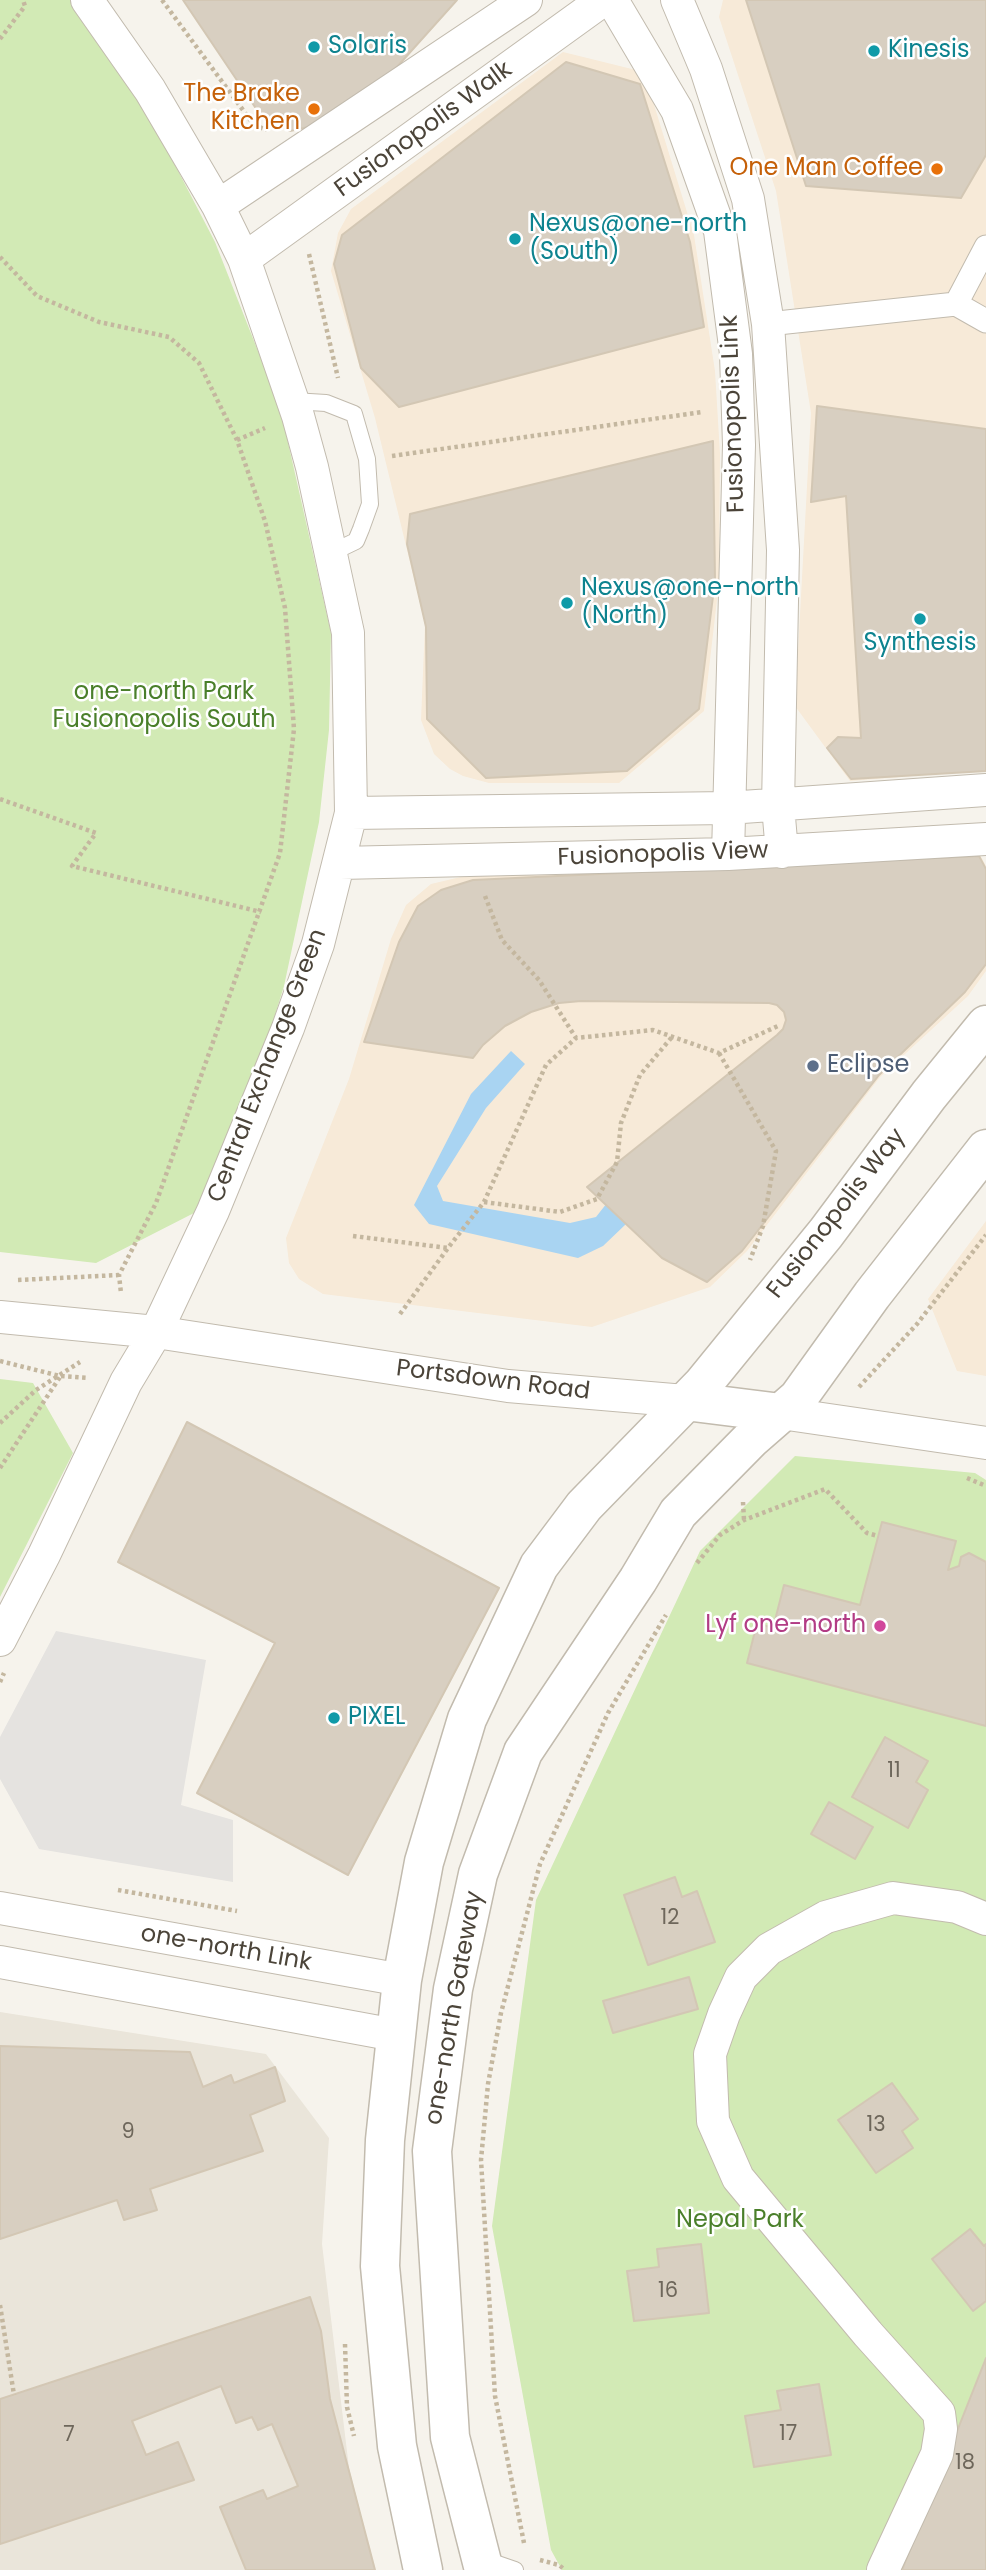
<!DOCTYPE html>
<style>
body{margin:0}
canvas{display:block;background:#f6f3ec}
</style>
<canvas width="986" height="2570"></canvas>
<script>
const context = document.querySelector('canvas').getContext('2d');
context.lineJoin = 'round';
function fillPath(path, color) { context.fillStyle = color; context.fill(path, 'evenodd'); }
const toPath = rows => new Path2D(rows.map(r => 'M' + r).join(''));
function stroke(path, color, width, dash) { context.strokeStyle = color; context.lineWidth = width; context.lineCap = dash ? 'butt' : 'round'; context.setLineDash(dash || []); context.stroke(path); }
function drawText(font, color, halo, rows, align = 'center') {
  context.font = font + ' Poppins,sans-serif'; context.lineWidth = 5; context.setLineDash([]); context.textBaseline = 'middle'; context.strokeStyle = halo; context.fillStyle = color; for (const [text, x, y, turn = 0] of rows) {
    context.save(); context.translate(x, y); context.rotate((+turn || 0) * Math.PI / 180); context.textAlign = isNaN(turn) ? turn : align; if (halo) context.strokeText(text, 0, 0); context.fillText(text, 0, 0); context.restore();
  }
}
fillPath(toPath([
 [0,2012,266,2054,329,2138,322,2244,349,2468,375,2570,0,2570]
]), '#eae5da');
fillPath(toPath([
 [723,0,986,0,986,770,850,781,795,706,811,413,776,191,719,17],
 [563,52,644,72,694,235,715,371,720,454,719,583,704,711,619,783,489,783,463,776,450,769,434,754,421,720,425,624,375,418,331,271,338,233,351,209],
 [980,855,986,866,986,971,968,996,880,1077,747,1251,710,1287,592,1327,323,1294,299,1279,289,1263,286,1238,349,1079,391,939,406,905,431,884,469,875,656,872],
 [986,1221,986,1376,957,1371,928,1299]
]), '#f7ead8');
fillPath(toPath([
 [0,0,73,0,108,48,162,140,215,242,280,407,331,633,329,730,319,822,284,986,262,1057,232,1133,194,1213,96,1263,0,1252],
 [0,1379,33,1383,73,1453,0,1597],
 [795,1456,975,1473,986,1480,986,2570,562,2570,551,2550,492,2226,536,1900,700,1551]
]), '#d2eab5');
fillPath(toPath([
 [56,1631,206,1660,181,1805,233,1820,233,1882,39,1849,0,1779,0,1737]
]), '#e5e3e0');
fillPath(toPath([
 [511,1051,525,1064,486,1108,437,1186,443,1201,570,1223,596,1217,665,1129,648,1203,603,1246,578,1258,429,1224,414,1205,471,1094]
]), '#a9d4f2');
const building = toPath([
 [183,0,457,0,387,78,322,124,290,131,261,116,183,0],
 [746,0,986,0,986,155,961,198,806,186,746,0],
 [566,62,640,84,690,242,704,327,399,407,361,368,334,264,342,235,566,62],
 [817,406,986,429,986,771,851,779,827,748,838,737,861,738,846,496,811,502,817,406],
 [713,441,715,580,699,709,627,771,486,778,427,719,426,627,407,544,410,514,713,441],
 [979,856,986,869,986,964,965,992,879,1075,742,1251,707,1282,662,1258,587,1187,777,1035,783,1029,786,1020,784,1012,777,1005,769,1003,581,1001,559,1003,531,1012,505,1026,483,1045,473,1058,364,1042,399,942,418,906,441,890,473,880,979,856],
 [187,1422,499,1588,348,1875,197,1793,275,1643,118,1562,187,1422],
 [882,1522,956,1541,948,1570,959,1566,961,1557,969,1553,986,1562,986,1726,747,1663,757,1623,773,1628,784,1585,860,1605,882,1522],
 [885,1737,928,1761,916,1782,928,1790,908,1828,852,1797,885,1737],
 [829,1802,873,1827,855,1859,811,1834,829,1802],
 [675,1877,682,1897,697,1891,715,1942,648,1965,624,1895,675,1877],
 [689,1977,698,2009,613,2033,603,2001,689,1977],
 [0,2046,190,2052,203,2087,231,2075,234,2083,275,2067,285,2101,250,2115,263,2151,150,2189,157,2210,124,2220,117,2200,0,2239,0,2046],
 [892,2083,918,2119,902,2131,913,2148,876,2173,838,2120,892,2083],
 [970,2229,984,2246,986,2244,986,2301,973,2311,932,2259,970,2229],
 [701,2244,709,2313,634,2321,627,2271,659,2267,657,2249,701,2244],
 [310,2297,321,2331,330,2399,375,2570,246,2570,220,2507,263,2490,267,2499,298,2486,272,2424,258,2430,252,2417,236,2423,221,2386,132,2421,146,2455,178,2442,194,2480,0,2544,0,2399,310,2297],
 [986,2358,986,2570,902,2570,986,2358],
 [819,2384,831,2455,754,2467,745,2416,781,2410,777,2391,819,2384]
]);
fillPath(building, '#d8cfc1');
stroke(building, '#d3c7b4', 2);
const service = toPath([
 [293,401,326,403,354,414,367,459,370,504,361,529,356,541,331,553],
 [483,2559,515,2570]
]);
const pedestrian = toPath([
 [986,247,956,304,986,321],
 [768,324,956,304]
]);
const minor = toPath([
 [612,0,677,110,720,231,736,354,739,445,728,854],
 [677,0,706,69,748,199,768,324,783,550,778,806,782,852],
 [218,206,526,0],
 [244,259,603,0],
 [351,813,728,808,986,790],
 [340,863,728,854,986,839],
 [0,1317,156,1332,508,1386,685,1401],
 [781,1413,986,1443],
 [0,1640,44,1555,126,1382,156,1332,213,1211,288,1028,318,944,351,813,348,633,312,467,298,416,244,259,218,206,150,90,87,0],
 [0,1908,402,1980],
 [0,1962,395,2035],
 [883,2570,937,2454,941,2429,939,2413,868,2334,738,2178,713,2121,710,2054,724,2014,741,1977,769,1949,826,1917,893,1898,957,1907,986,1919]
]);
const tertiary = toPath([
 [685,1401,781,1413],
 [423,2570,397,2446,380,2266,385,2140,402,1980,424,1862,467,1719,539,1566,584,1506,703,1384,826,1233,929,1095,986,1025],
 [484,2570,450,2437,432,2151,453,1989,478,1874,523,1752,638,1580,678,1513,751,1439,798,1398,872,1295,986,1149]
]);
stroke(service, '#c2bbae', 18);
stroke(pedestrian, '#c2bbae', 25);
stroke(minor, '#c2bbae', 34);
stroke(tertiary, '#c2bbae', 41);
stroke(toPath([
 [162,0,254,125,267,130],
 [0,39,25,6,23,0],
 [309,254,338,378],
 [0,257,37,296,99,322,169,337,199,363,237,440,265,521,285,608,294,729,280,853,156,1203,119,1275,121,1293],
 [237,440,265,428],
 [392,456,702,412],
 [0,799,96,833,72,866,261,912],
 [485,896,502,940,539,980,576,1038],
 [719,1053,776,1151,763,1226,750,1260],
 [484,1202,560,1212,597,1199,617,1162,621,1123,640,1075,672,1037],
 [353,1236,448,1248,484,1202,546,1065,576,1038,653,1030,719,1053,780,1025],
 [18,1280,119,1275],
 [400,1314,448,1248],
 [0,1361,60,1376,88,1378],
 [859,1387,917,1324,986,1235],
 [0,1423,36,1390,80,1362],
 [0,1468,60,1377],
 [967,1478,986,1486],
 [743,1502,744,1520],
 [697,1563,720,1535,744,1520,825,1489,867,1533,878,1536],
 [0,1682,4,1673],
 [118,1890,237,1911],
 [0,2305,14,2395],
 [345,2344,347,2407,354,2436],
 [524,2543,495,2396,481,2160,488,2084,501,2013,540,1864,608,1713,666,1615],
 [540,2560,559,2565,565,2570]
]), '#c4b79f', 4.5, [3.5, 3.5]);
stroke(service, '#fff', 16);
stroke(pedestrian, '#fff', 23);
stroke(minor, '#fff', 32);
stroke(tertiary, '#fff', 38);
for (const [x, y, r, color] of [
 [314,47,7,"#0f9aa8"],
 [874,51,7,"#0f9aa8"],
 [314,109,7,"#e8710a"],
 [937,169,7,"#e8710a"],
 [515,239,7,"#0f9aa8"],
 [567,603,7,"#0f9aa8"],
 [920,619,7,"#0f9aa8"],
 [813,1066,7,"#5c6f8a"],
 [880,1626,7,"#d1479c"],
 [334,1718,7,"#0f9aa8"]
]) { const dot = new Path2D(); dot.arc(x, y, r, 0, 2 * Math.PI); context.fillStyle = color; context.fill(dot); stroke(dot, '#fff', 2.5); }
drawText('21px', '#6e675b', null, [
 ["11",894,1772],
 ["12",670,1919],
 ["13",876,2126],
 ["9",128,2133],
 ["16",668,2292],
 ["17",788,2435],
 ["7",69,2436],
 ["18",965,2464]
]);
drawText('24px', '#0d838f', '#fff', [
 ["Solaris",328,47],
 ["Kinesis",888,51],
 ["Nexus@one-north",529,225],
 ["(South)",529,253],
 ["Nexus@one-north",581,589],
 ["(North)",581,617],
 ["Synthesis",920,644,"center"],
 ["PIXEL",348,1718]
], 'left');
drawText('24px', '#c56008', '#fff', [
 ["The Brake",300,95],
 ["Kitchen",300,123],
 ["One Man Coffee",923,169]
], 'right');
drawText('24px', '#4b4439', '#fff', [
 ["Fusionopolis Walk",424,130,-36],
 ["Fusionopolis Link",734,414,-92],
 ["Fusionopolis View",663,855,-2],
 ["Central Exchange Green",268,1066,-69],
 ["Fusionopolis Way",837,1214,-52],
 ["Portsdown Road",493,1381,7],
 ["one-north Link",226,1949,10],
 ["one-north Gateway",455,2008,-80]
]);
drawText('24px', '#4a7f2a', '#fff', [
 ["one-north Park",164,693],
 ["Fusionopolis South",164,721],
 ["Nepal Park",740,2221]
]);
drawText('24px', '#4e5e75', '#fff', [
 ["Eclipse",827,1066]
], 'left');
drawText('24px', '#b23c85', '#fff', [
 ["Lyf one-north",866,1626]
], 'right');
</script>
